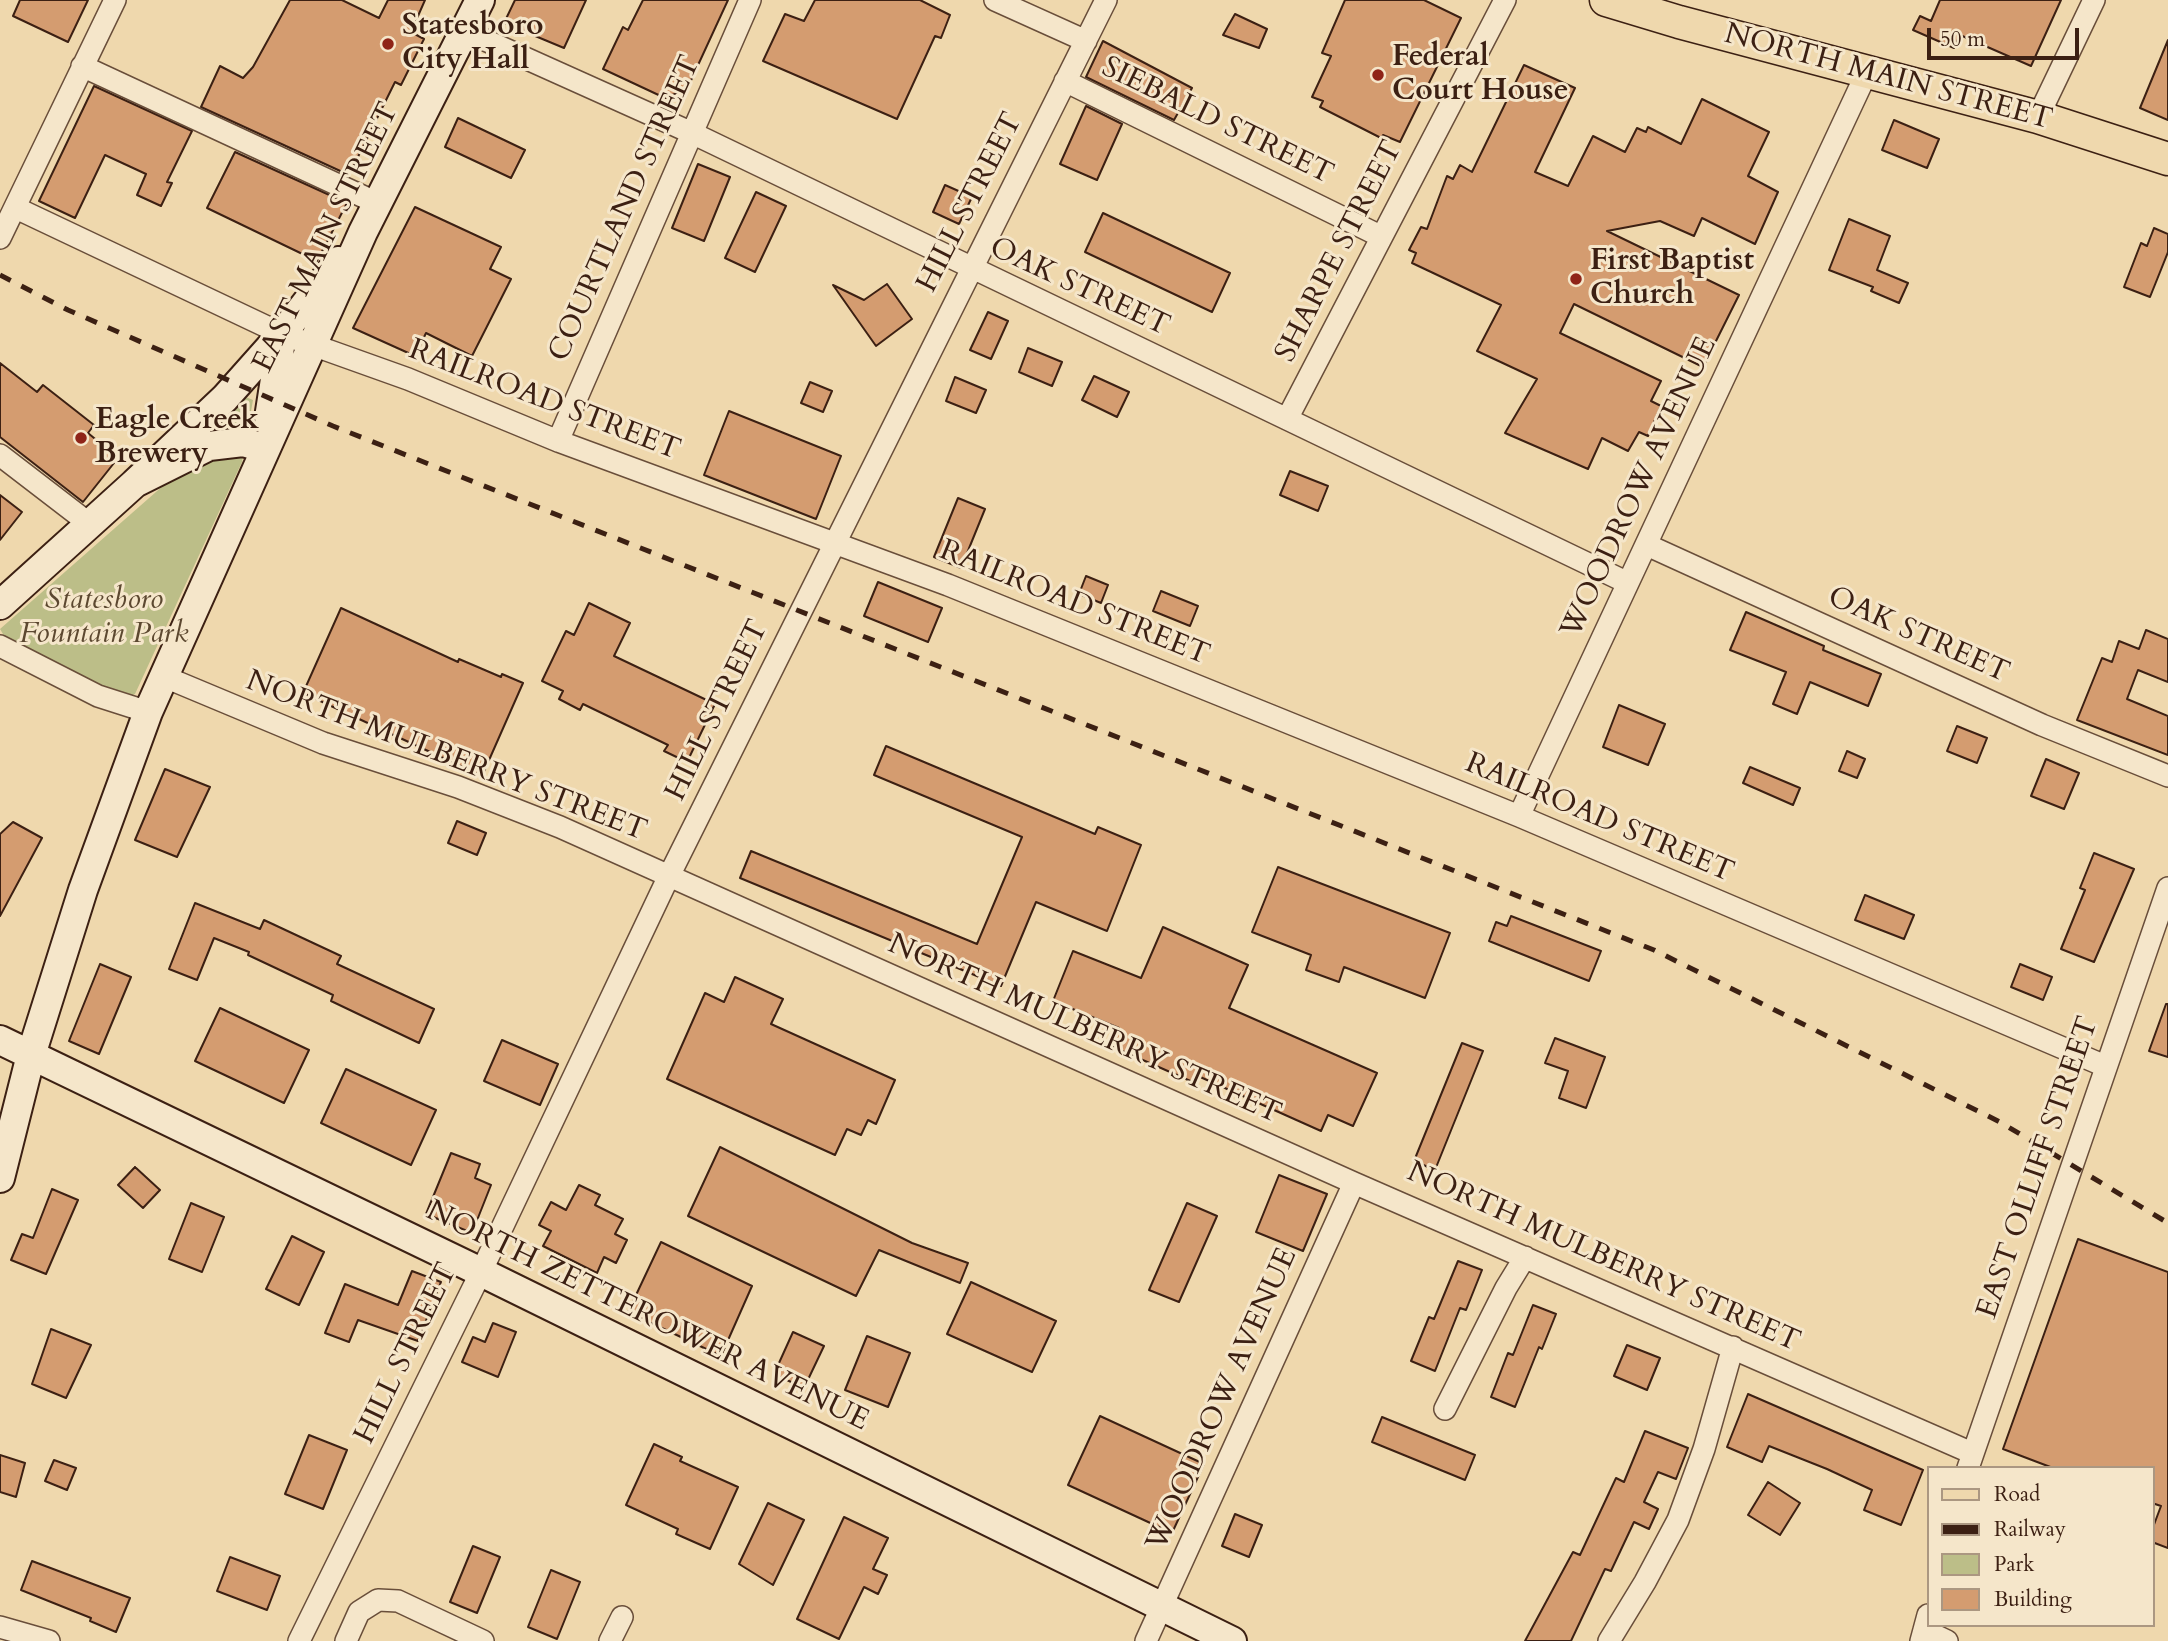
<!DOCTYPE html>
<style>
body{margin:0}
#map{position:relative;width:2168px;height:1641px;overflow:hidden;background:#efd8ad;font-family:Cardo,serif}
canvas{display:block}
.legend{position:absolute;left:1927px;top:1466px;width:228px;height:161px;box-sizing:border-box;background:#f5e6ca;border:2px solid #ab9781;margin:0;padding:9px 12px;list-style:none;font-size:21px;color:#3c2013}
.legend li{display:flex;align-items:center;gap:14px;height:35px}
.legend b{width:35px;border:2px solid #ab9781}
.scale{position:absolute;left:1927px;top:28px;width:152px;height:32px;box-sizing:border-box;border:4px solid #3c2013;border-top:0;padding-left:9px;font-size:21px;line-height:24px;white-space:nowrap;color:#3c2013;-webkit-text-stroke:5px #f5e6ca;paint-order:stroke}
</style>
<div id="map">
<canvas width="2168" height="1641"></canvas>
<ul class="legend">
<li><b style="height:9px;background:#efd8ad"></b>Road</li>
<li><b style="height:9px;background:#3c2013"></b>Railway</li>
<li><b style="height:19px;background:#bcbe88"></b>Park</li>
<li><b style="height:19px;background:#d49c70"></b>Building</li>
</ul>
<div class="scale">50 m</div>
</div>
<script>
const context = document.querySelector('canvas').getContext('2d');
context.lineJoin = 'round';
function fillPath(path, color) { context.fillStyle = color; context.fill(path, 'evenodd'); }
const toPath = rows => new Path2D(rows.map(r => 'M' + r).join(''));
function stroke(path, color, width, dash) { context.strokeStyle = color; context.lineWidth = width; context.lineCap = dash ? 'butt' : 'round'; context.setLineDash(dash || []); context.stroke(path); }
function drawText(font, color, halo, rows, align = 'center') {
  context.font = font + ' Cardo,serif'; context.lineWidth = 6; context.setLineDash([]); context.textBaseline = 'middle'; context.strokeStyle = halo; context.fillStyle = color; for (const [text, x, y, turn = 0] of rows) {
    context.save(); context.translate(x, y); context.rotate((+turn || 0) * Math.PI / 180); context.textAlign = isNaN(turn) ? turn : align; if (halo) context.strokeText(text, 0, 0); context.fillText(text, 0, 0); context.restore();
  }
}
fillPath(toPath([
 [241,395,253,400,242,462,135,694,128,697,9,644,0,629,173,477,188,444]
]), '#bcbe88');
const building = toPath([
 [20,0,88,0,68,42,13,16,20,0],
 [290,0,342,0,379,18,388,0,425,0,411,32,424,39,401,85,395,82,349,175,201,107,220,66,243,78,253,67,290,0],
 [515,0,586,0,564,48,504,23,515,0],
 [643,0,728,0,687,89,665,98,603,69,623,27,628,30,643,0],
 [815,0,920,0,950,15,941,38,935,36,897,119,763,61,785,14,804,21,815,0],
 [1345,0,1424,0,1461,18,1400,142,1383,135,1381,138,1320,107,1323,101,1312,97,1331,56,1322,53,1345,0],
 [1940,0,2061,0,2031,66,1960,35,1954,48,1913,30,1920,16,1931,21,1940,0],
 [1235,14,1267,29,1259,48,1223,35,1235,14],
 [2168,40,2168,120,2140,108,2168,40],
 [1103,41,1192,88,1174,120,1086,77,1103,41],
 [1524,65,1575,88,1535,172,1568,186,1593,136,1625,152,1637,128,1646,132,1648,127,1681,144,1702,99,1769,132,1748,176,1778,192,1755,244,1702,218,1694,236,1660,221,1607,231,1739,295,1703,367,1574,304,1560,333,1661,381,1651,401,1661,406,1648,436,1639,432,1628,451,1602,438,1588,469,1505,433,1537,379,1477,351,1501,305,1412,263,1416,253,1409,250,1421,227,1427,229,1447,176,1453,179,1460,165,1472,172,1524,65],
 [94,86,192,131,167,182,172,183,161,206,137,195,146,174,105,155,75,218,39,201,94,86],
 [1086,106,1122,124,1097,180,1060,164,1086,106],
 [458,118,525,150,511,178,445,147,458,118],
 [1894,120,1939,139,1927,168,1882,150,1894,120],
 [235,152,347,203,317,261,207,208,235,152],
 [698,164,730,177,704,241,672,228,698,164],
 [945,185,972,197,959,224,933,212,945,185],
 [756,192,786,206,755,272,725,258,756,192],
 [415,207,501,247,490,269,511,279,472,356,426,333,415,356,353,328,415,207],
 [1103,213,1230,273,1212,312,1085,252,1103,213],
 [1849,219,1890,236,1877,270,1908,283,1899,303,1871,291,1873,287,1829,270,1849,219],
 [2154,228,2168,234,2168,252,2150,297,2124,287,2141,243,2147,246,2154,228],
 [887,284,912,319,876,346,833,285,864,300,887,284],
 [988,312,1008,321,991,359,970,350,988,312],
 [1028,348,1062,362,1052,386,1019,372,1028,348],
 [0,363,37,392,43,385,94,425,88,433,118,458,83,502,0,437,0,363],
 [1094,376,1129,392,1117,417,1082,400,1094,376],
 [955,377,986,390,976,413,946,401,955,377],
 [810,382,832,391,823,412,801,403,810,382],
 [729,411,841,456,816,519,704,475,729,411],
 [1290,471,1328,486,1318,511,1280,495,1290,471],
 [0,495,22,512,0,540,0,495],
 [958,498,985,509,961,568,934,557,958,498],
 [1086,576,1108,585,1101,603,1079,594,1086,576],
 [878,582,942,608,928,642,864,616,878,582],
 [1161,591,1198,606,1190,626,1153,611,1161,591],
 [589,603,630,623,614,656,715,704,687,762,664,751,668,745,583,704,580,710,559,699,563,691,542,681,566,631,574,635,589,603],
 [341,608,458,662,459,659,501,677,502,674,523,683,482,776,303,693,341,608],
 [1746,612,1824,646,1823,650,1881,674,1868,706,1810,682,1797,714,1773,704,1786,672,1730,650,1746,612],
 [2146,630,2168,639,2168,682,2138,670,2127,699,2168,716,2168,755,2077,720,2102,658,2112,662,2119,641,2139,649,2146,630],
 [1619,705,1665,724,1648,765,1603,747,1619,705],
 [1957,726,1987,738,1977,763,1947,751,1957,726],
 [886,746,1095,834,1098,827,1141,845,1107,931,1036,902,1001,986,740,878,751,851,977,944,1022,837,874,775,886,746],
 [1847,751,1865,759,1857,778,1839,771,1847,751],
 [2046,759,2079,773,2064,809,2031,796,2046,759],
 [1750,767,1800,788,1793,805,1743,783,1750,767],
 [165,769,210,787,177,857,135,840,165,769],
 [457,821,486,833,477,855,448,843,457,821],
 [13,822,42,838,0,916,0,834,13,822],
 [2094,853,2134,869,2094,962,2061,949,2085,890,2080,888,2094,853],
 [1278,867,1450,933,1425,998,1344,967,1339,982,1306,970,1311,955,1252,932,1278,867],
 [1865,895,1914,915,1904,939,1855,920,1865,895],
 [195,903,260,929,264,920,341,956,337,964,434,1009,419,1043,331,1001,333,995,248,955,249,952,214,938,197,980,169,969,195,903],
 [1511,916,1601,951,1589,981,1489,941,1496,922,1507,926,1511,916],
 [1163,927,1248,965,1229,1008,1377,1073,1353,1126,1328,1115,1321,1131,1198,1076,1195,1083,1111,1046,1119,1028,1053,1001,1073,951,1141,978,1163,927],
 [100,964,131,977,99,1054,69,1041,100,964],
 [2020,964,2052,977,2043,1000,2011,987,2020,964],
 [735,977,783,999,771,1024,895,1080,876,1124,868,1120,861,1135,847,1129,835,1155,667,1079,705,993,724,1002,735,977],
 [2166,1004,2168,1004,2168,1057,2149,1051,2166,1004],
 [220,1008,309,1050,284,1103,195,1061,220,1008],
 [1555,1038,1605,1057,1586,1108,1559,1098,1568,1071,1545,1063,1555,1038],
 [502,1040,558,1064,540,1105,484,1081,502,1040],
 [1462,1043,1483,1051,1435,1170,1414,1161,1462,1043],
 [346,1069,436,1110,411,1165,321,1123,346,1069],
 [720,1147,912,1243,968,1263,960,1283,879,1250,856,1296,688,1216,720,1147],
 [451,1153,480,1164,475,1178,491,1185,472,1233,426,1214,451,1153],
 [135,1167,160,1190,143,1208,118,1185,135,1167],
 [1279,1175,1327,1194,1303,1251,1256,1232,1279,1175],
 [579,1185,600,1195,595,1205,623,1219,615,1234,627,1240,616,1263,604,1257,597,1273,543,1246,551,1231,539,1225,551,1202,566,1210,579,1185],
 [52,1189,78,1200,46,1274,11,1260,22,1234,33,1238,52,1189],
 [191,1203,224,1217,202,1272,169,1259,191,1203],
 [1187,1203,1217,1216,1179,1302,1149,1290,1187,1203],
 [292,1236,324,1252,299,1305,266,1289,292,1236],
 [2078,1239,2168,1272,2168,1548,2152,1542,2152,1530,2161,1506,2152,1503,2152,1468,2053,1468,2003,1449,2078,1239],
 [661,1242,752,1286,721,1356,628,1312,661,1242],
 [1458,1261,1482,1270,1466,1310,1460,1308,1435,1371,1411,1361,1429,1317,1434,1319,1458,1261],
 [412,1271,441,1282,418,1341,358,1320,349,1342,325,1333,345,1284,398,1305,412,1271],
 [971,1282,1056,1321,1032,1372,947,1334,971,1282],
 [1533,1305,1556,1314,1542,1349,1539,1347,1515,1407,1491,1397,1508,1353,1513,1355,1533,1305],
 [493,1323,516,1332,498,1377,462,1362,473,1337,485,1342,493,1323],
 [51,1329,91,1345,66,1398,32,1384,51,1329],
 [793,1332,824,1346,804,1388,774,1374,793,1332],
 [867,1336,910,1353,888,1407,845,1390,867,1336],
 [1627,1345,1660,1358,1647,1390,1614,1376,1627,1345],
 [1748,1394,1923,1470,1901,1525,1864,1510,1872,1490,1827,1469,1769,1446,1762,1462,1727,1447,1748,1394],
 [1100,1416,1204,1464,1172,1533,1068,1485,1100,1416],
 [1382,1417,1475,1455,1465,1480,1372,1442,1382,1417],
 [1645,1431,1688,1448,1676,1479,1658,1472,1644,1502,1658,1509,1649,1529,1634,1522,1611,1571,1605,1569,1571,1641,1525,1641,1573,1552,1580,1555,1616,1478,1624,1482,1645,1431],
 [309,1435,347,1450,323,1509,285,1494,309,1435],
 [654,1444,682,1457,680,1461,738,1487,710,1549,676,1534,678,1529,626,1505,654,1444],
 [0,1455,25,1463,16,1497,0,1492,0,1455],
 [54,1460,76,1468,67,1490,45,1481,54,1460],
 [1768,1482,1800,1503,1780,1535,1748,1515,1768,1482],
 [768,1503,804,1520,773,1585,739,1564,768,1503],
 [1235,1514,1262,1525,1249,1557,1222,1546,1235,1514],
 [844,1517,888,1538,873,1569,887,1575,878,1594,864,1587,839,1639,797,1619,844,1517],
 [473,1546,500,1557,477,1613,450,1602,473,1546],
 [230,1557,280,1576,267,1610,217,1591,230,1557],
 [32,1561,130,1598,116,1632,90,1621,91,1618,21,1590,32,1561],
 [551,1570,580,1582,557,1639,528,1627,551,1570]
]);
fillPath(building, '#d49c70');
stroke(building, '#3c2013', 2);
const street = toPath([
 [995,0,1086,41],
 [465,31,692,133,1628,583],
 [82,66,377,203],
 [1065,81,1380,236],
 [2038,117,2094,0],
 [16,208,282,334,408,379,558,441,948,585,1519,816,2105,1066],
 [0,238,115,0],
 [1287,419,1505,0],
 [558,441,750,0],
 [0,455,91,525],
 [1647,545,2042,725,2168,776],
 [0,646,98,696,148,712],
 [165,677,323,743,458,787,560,827,1354,1183,1972,1453],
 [1519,816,1868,70],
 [1445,1409,1506,1288,1525,1257],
 [1968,1468,2168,888],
 [0,1627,49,1641],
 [1924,1630,1947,1641],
 [299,1641,481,1272,668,878,1106,0],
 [346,1641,359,1612,378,1600,398,1601,483,1641],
 [610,1641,622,1617],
 [1146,1641,1354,1183],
 [1609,1641,1645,1582,1678,1520,1704,1449,1733,1347],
 [1921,1641,1928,1615]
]);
const secondary = toPath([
 [269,418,282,334],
 [135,483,225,398,282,334,339,261],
 [0,605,135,483,209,446,243,442,265,448],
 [0,1040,481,1272,1232,1641],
 [0,1178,31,1055,83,890,148,712,363,232,480,0]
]);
const primary = toPath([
 [1606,0,1679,22,2038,117,2168,159]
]);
stroke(street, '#694e3a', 24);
stroke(secondary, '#3c2013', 32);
stroke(primary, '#3c2013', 35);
stroke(street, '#f5e6ca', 21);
stroke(secondary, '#f5e6ca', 28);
stroke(primary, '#efd8ad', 32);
stroke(toPath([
 [0,275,68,310,333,426,1654,950,2000,1122,2168,1223]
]), '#3c2013', 5, [12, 12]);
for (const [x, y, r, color] of [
 [388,44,7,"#8f2418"],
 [1378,75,7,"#8f2418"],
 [1576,279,7,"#8f2418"],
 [81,438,7,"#8f2418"]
]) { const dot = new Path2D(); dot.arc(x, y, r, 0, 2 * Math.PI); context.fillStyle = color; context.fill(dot); stroke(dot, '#f5e6ca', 2.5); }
drawText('bold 30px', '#3c2013', '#f5e6ca', [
 ["Statesboro",402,27],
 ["City Hall",402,61],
 ["Federal",1392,58],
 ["Court House",1392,92],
 ["First Baptist",1590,262],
 ["Church",1590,296],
 ["Eagle Creek",95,421],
 ["Brewery",95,455]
], 'left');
drawText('30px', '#3c2013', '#f5e6ca', [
 ["NORTH MAIN STREET",1888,78,15],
 ["SIEBALD STREET",1217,122,26],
 ["HILL STREET",971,203,-63],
 ["COURTLAND STREET",626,209,-66],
 ["EAST MAIN STREET",327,238,-64],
 ["SHARPE STREET",1340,252,-63],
 ["OAK STREET",1079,288,25],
 ["RAILROAD STREET",544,401,21],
 ["WOODROW AVENUE",1640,488,-65],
 ["RAILROAD STREET",1074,604,22],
 ["OAK STREET",1918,636,24],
 ["HILL STREET",718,711,-64],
 ["NORTH MULBERRY STREET",446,757,21],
 ["RAILROAD STREET",1599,819,23],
 ["NORTH MULBERRY STREET",1084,1030,24],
 ["EAST OLLIFF STREET",2039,1168,-71],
 ["NORTH MULBERRY STREET",1603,1258,24],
 ["NORTH ZETTEROWER AVENUE",647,1317,26],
 ["HILL STREET",407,1354,-64],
 ["WOODROW AVENUE",1223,1400,-66]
]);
drawText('italic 30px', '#5c4830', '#f5e6ca', [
 ["Statesboro",104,601],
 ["Fountain Park",104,635]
]);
</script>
